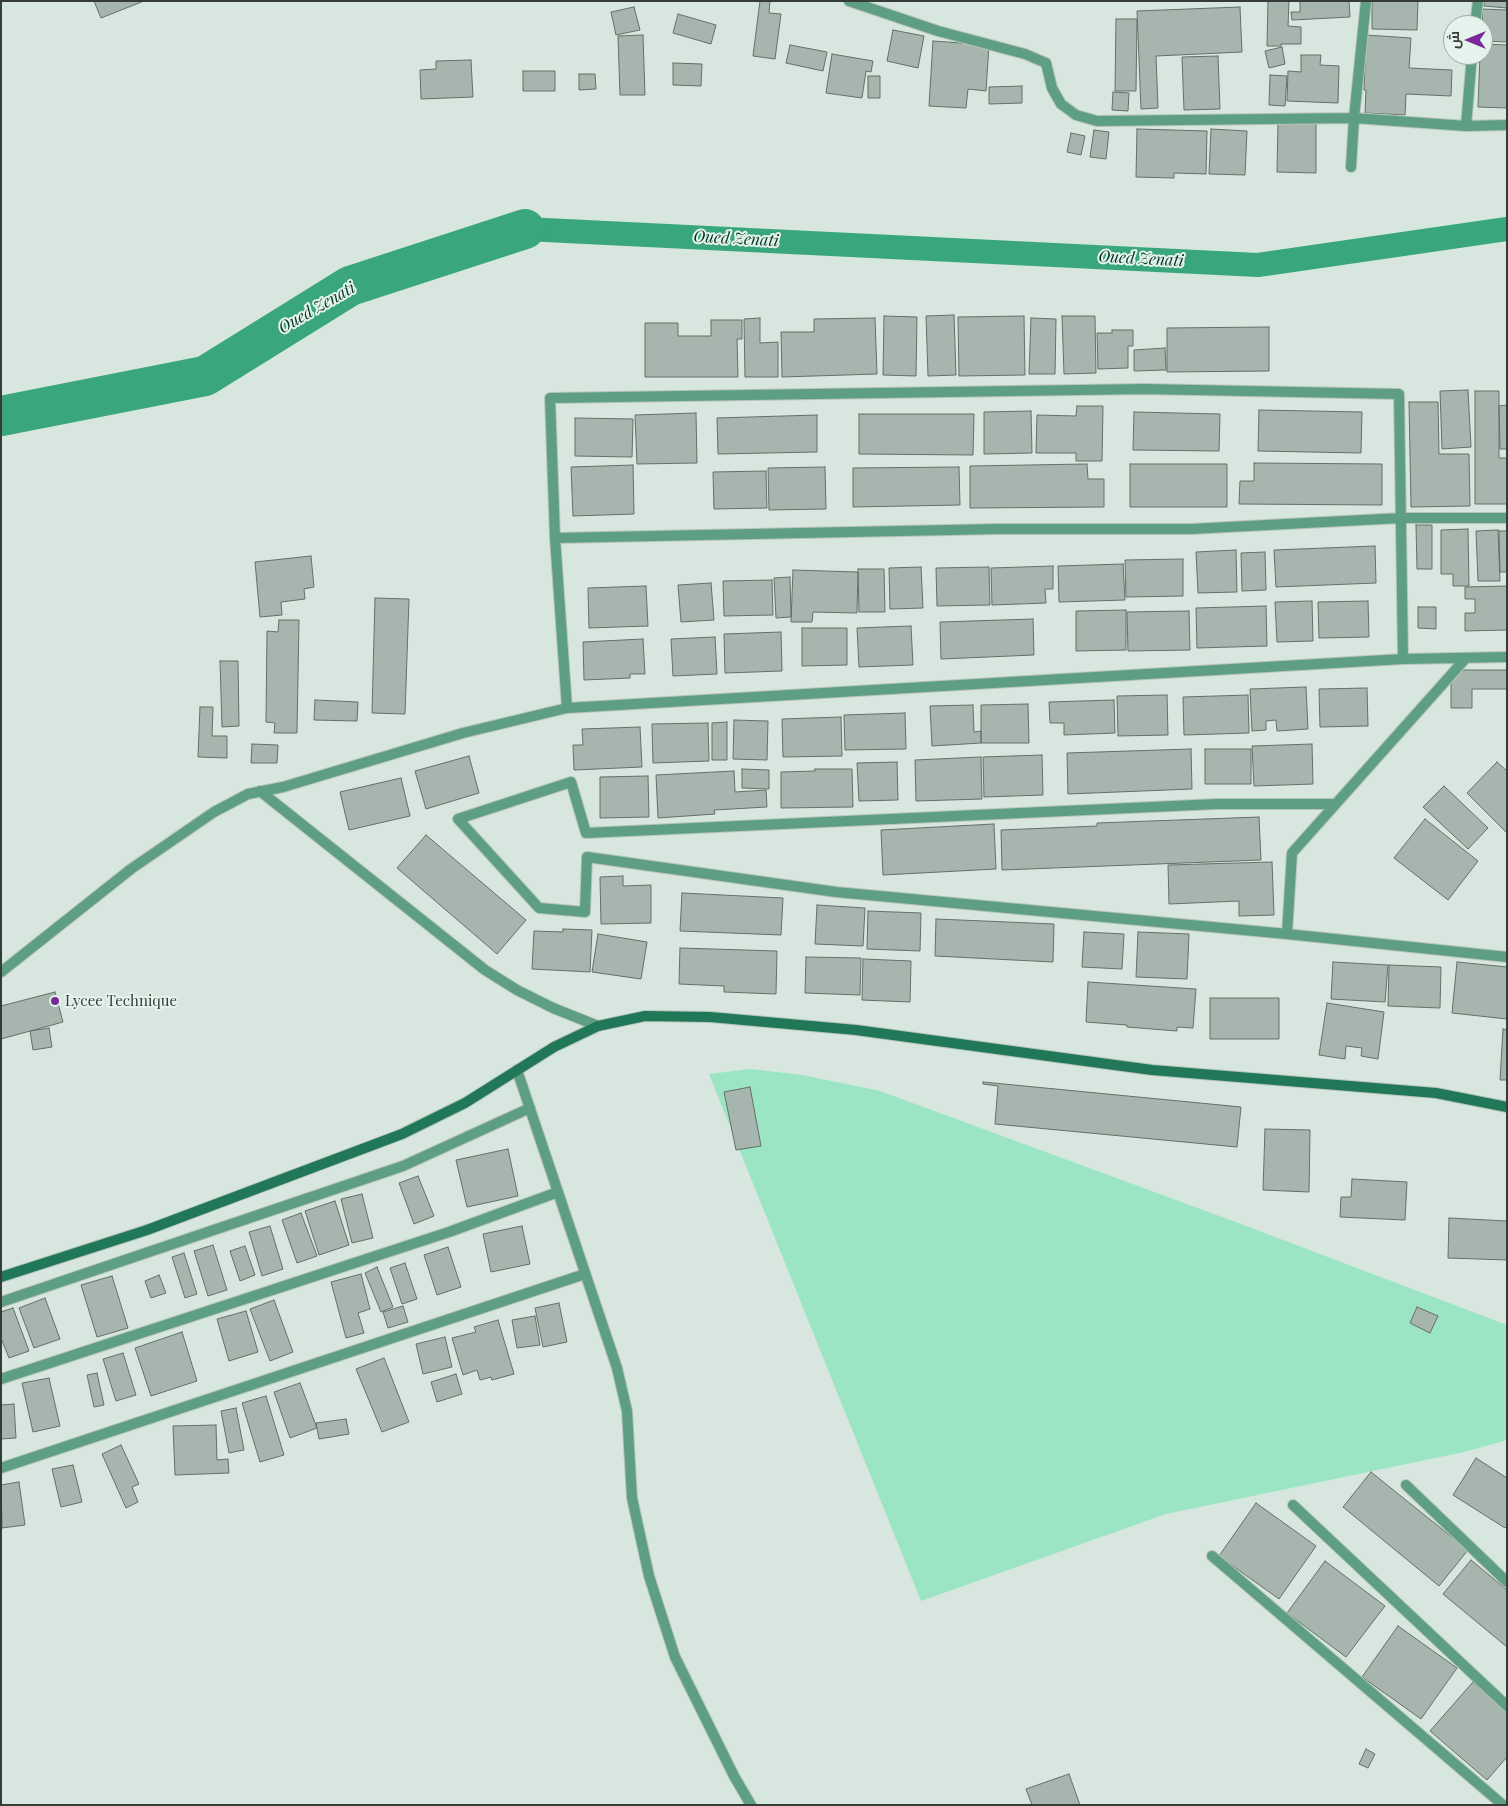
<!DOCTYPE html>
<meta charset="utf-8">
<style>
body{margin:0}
#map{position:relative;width:1508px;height:1806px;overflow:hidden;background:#d7e6de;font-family:"Playfair Display",Cairo,serif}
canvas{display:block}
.frame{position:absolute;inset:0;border:2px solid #353b38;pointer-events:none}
.north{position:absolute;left:1443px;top:15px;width:50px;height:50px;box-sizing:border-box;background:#e4f4ec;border:1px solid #9eaaa4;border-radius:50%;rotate:270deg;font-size:14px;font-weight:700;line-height:20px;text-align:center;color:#353b38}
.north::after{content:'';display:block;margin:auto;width:18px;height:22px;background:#792999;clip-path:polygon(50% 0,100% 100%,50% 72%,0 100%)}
</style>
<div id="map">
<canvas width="1508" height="1806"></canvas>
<div class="frame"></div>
<div class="north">ش</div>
</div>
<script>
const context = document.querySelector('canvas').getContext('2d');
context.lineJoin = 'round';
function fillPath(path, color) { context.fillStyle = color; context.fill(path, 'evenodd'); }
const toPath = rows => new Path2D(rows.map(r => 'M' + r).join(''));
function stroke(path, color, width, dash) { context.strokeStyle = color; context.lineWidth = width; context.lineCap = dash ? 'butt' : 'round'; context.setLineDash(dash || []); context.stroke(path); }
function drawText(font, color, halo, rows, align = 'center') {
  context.font = font + ' "Playfair Display",serif'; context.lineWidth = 4; context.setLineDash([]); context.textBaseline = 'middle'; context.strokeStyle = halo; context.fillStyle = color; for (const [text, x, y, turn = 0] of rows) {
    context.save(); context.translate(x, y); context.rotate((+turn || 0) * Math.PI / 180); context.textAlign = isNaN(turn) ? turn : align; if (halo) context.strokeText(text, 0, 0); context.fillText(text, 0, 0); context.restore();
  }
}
fillPath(toPath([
 [751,1069,802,1075,880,1091,1233,1221,1507,1325,1507,1437,1504,1441,1464,1452,1166,1514,921,1601,709,1074]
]), '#9ce5c4');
stroke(toPath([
 [525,229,1258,265,1507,229]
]), '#39a67d', 24);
stroke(toPath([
 [1,416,205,376,350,286,525,229]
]), '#39a67d', 40);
const building = toPath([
 [94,1,144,1,101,18,94,1],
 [760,1,770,1,769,13,781,14,775,59,753,56,760,1],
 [1268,1,1289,1,1288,26,1301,27,1301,44,1281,44,1281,46,1267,46,1268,1],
 [1300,1,1349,1,1350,17,1292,20,1291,12,1300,12,1300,1],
 [1372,1,1418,1,1417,30,1372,29,1372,1],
 [1484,1,1507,1,1507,8,1484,6,1484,1],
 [634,7,640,30,616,35,611,12,634,7],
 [1240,7,1242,52,1156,56,1158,108,1141,109,1137,11,1240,7],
 [1482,9,1507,10,1507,42,1483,41,1482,9],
 [678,14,716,25,711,44,673,33,678,14],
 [1116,19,1137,19,1136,91,1115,91,1116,19],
 [893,30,924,36,918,68,887,61,893,30],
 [643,35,645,95,620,95,618,36,643,35],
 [1366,35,1411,38,1409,68,1452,70,1451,96,1406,94,1405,115,1365,113,1366,90,1364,90,1366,35],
 [933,41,989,45,986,91,968,89,966,108,929,106,933,41],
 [1483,44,1507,45,1507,108,1478,107,1480,55,1483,55,1483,44],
 [790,45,827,52,823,71,786,63,790,45],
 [1282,47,1285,64,1269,68,1265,51,1282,47],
 [832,54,873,61,871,72,866,71,862,98,826,93,832,54],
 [1301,55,1321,55,1320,65,1339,66,1338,103,1287,101,1288,71,1301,72,1301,55],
 [1218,56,1220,109,1184,110,1182,57,1218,56],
 [471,60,473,97,421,99,420,70,436,69,436,61,471,60],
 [673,63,702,64,701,86,673,85,673,63],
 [523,71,555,71,555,91,523,91,523,71],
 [579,74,595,74,596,89,579,90,579,74],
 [1270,75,1287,76,1285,106,1269,105,1270,75],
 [868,76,880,76,880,98,868,98,868,76],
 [1022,86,1022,103,989,104,989,87,1022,86],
 [1113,92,1129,93,1128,111,1112,110,1113,92],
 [1278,122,1316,123,1316,173,1277,172,1278,122],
 [1137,129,1207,131,1206,174,1174,173,1174,178,1136,177,1137,129],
 [1211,129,1247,131,1245,175,1209,174,1211,129],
 [1094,130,1109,132,1106,159,1090,157,1094,130],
 [1071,133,1085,136,1081,155,1067,152,1071,133],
 [954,315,956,375,928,376,926,316,954,315],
 [884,316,917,317,916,376,883,375,884,316],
 [1024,316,1025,375,959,376,958,317,1024,316],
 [1062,316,1095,316,1096,373,1064,374,1062,316],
 [760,318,760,343,778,342,778,377,745,377,744,319,760,318],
 [875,318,877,374,782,377,781,332,814,332,814,319,875,318],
 [1031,318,1056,319,1055,374,1029,374,1031,318],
 [711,320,742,320,742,339,737,339,738,377,645,377,645,323,678,323,678,336,711,336,711,320],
 [1269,327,1269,371,1167,372,1167,328,1269,327],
 [1112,330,1133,330,1133,346,1128,346,1128,368,1098,369,1097,333,1112,333,1112,330],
 [1165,348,1166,370,1134,371,1134,350,1165,348],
 [1468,390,1471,447,1442,449,1440,391,1468,390],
 [1475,391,1499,391,1499,458,1507,458,1507,504,1475,504,1475,391],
 [1409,402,1438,402,1439,454,1469,454,1470,506,1411,507,1409,402],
 [1507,405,1507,449,1500,449,1499,406,1507,405],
 [1077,406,1103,406,1102,461,1076,461,1076,453,1036,453,1037,415,1076,416,1077,406],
 [1259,410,1362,412,1361,453,1258,451,1259,410],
 [1031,411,1032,453,984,454,984,412,1031,411],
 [1134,412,1220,414,1219,451,1133,450,1134,412],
 [696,413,697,463,637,464,635,415,696,413],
 [859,414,974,414,973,455,859,454,859,414],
 [817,415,817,452,718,454,717,418,817,415],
 [575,418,633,419,632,457,575,456,575,418],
 [1254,463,1382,464,1382,505,1239,504,1240,481,1254,481,1254,463],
 [1087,464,1088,479,1104,479,1104,507,970,508,970,466,1087,464],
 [1130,464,1227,464,1227,507,1130,507,1130,464],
 [633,465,634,514,573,516,571,467,633,465],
 [825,467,826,509,769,510,768,468,825,467],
 [959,467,960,505,853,507,853,468,959,467],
 [766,471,767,508,714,509,713,472,766,471],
 [1416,525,1432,525,1432,569,1417,569,1416,525],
 [1468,529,1469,586,1453,586,1453,574,1441,574,1441,530,1468,529],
 [1498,530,1500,581,1478,581,1476,531,1498,530],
 [1499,531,1507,531,1507,572,1500,572,1499,531],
 [1375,546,1376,583,1276,587,1274,550,1375,546],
 [1236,550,1237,592,1198,593,1196,552,1236,550],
 [1265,552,1266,590,1242,591,1241,553,1265,552],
 [311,556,314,587,304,589,305,599,281,602,282,615,260,617,255,562,311,556],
 [1183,559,1183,596,1126,597,1125,560,1183,559],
 [1123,564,1125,600,1059,602,1058,566,1123,564],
 [1053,566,1053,589,1045,589,1046,603,992,605,991,568,1053,566],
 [921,567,923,608,890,609,889,568,921,567],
 [989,567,990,605,937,606,936,568,989,567],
 [858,569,884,569,885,612,859,612,858,569],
 [793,570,858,572,857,613,813,612,812,622,791,622,793,570],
 [790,577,791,617,776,618,774,578,790,577],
 [772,580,773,615,724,616,723,581,772,580],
 [711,583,714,620,681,622,678,585,711,583],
 [646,586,648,626,589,628,588,588,646,586],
 [1507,586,1507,630,1465,631,1465,613,1475,613,1475,599,1465,599,1465,587,1507,586],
 [375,598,409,599,405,714,372,713,375,598],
 [1312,601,1313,641,1277,642,1275,602,1312,601],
 [1368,601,1369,637,1319,638,1318,602,1368,601],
 [1266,606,1267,646,1197,648,1196,608,1266,606],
 [1418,607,1436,607,1436,629,1418,628,1418,607],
 [1126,610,1126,650,1076,651,1076,611,1126,610],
 [1189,611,1190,650,1128,651,1127,612,1189,611],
 [1033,619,1034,655,941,659,940,622,1033,619],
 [279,620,299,620,297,733,274,733,275,723,266,722,267,631,278,632,279,620],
 [911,626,913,665,859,667,857,628,911,626],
 [802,628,847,628,847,665,802,666,802,628],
 [781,632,782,671,725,673,724,634,781,632],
 [715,637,717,674,673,676,671,639,715,637],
 [643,639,645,674,630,674,630,678,584,680,583,642,643,639],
 [220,661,238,661,239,726,222,727,220,661],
 [1451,670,1507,670,1507,689,1472,689,1472,708,1451,708,1451,670],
 [1306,687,1308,729,1277,731,1276,720,1266,721,1266,730,1252,731,1250,689,1306,687],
 [1367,688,1368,726,1320,727,1319,689,1367,688],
 [1167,695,1168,735,1118,736,1117,696,1167,695],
 [1248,695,1249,733,1184,735,1183,697,1248,695],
 [315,700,358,702,357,721,314,720,315,700],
 [1114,700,1115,733,1064,735,1064,723,1050,723,1049,702,1114,700],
 [1028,704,1029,743,981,743,981,705,1028,704],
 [973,705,974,732,981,731,981,743,932,746,930,706,973,705],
 [200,707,213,707,212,736,227,736,227,758,198,757,200,707],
 [905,713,906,749,845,750,844,715,905,713],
 [841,717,842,756,783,757,782,719,841,717],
 [734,720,768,721,767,760,733,759,734,720],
 [727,722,727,760,712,760,712,723,727,722],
 [708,723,709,761,653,763,652,724,708,723],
 [640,727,642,767,574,770,573,745,583,745,582,729,640,727],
 [252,744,278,745,277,763,251,763,252,744],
 [1312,744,1313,784,1254,786,1252,746,1312,744],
 [1191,749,1192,789,1068,794,1067,753,1191,749],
 [1205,749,1251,749,1251,784,1205,784,1205,749],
 [1042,755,1043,795,984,797,983,757,1042,755],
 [469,756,479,793,426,809,415,771,469,756],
 [981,757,982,799,916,801,915,760,981,757],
 [897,762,898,800,859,801,857,763,897,762],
 [1497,762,1507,771,1507,833,1467,793,1497,762],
 [742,769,769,770,769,789,742,788,742,769],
 [815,769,852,769,853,807,781,808,781,772,815,771,815,769],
 [734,771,735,792,766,790,767,807,714,810,715,814,658,818,656,775,734,771],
 [648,776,649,817,600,818,600,777,648,776],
 [401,778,410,816,349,830,340,792,401,778],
 [1444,786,1488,828,1468,849,1423,807,1444,786],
 [1259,817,1261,860,1002,870,1001,830,1097,826,1097,823,1259,817],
 [1425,819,1478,861,1448,900,1394,858,1425,819],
 [994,824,996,869,883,875,881,830,994,824],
 [426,835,526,920,497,954,397,868,426,835],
 [1272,862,1274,915,1239,916,1239,901,1169,904,1168,865,1272,862],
 [623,876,623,886,651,885,651,923,601,924,600,877,623,876],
 [682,893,783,898,781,935,680,931,682,893],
 [817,905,865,908,863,946,815,944,817,905],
 [868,911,921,913,920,951,867,949,868,911],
 [936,919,1054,924,1053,962,935,956,936,919],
 [563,929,592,930,590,972,532,969,534,931,563,932,563,929],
 [1084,932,1124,934,1122,969,1082,967,1084,932],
 [1138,932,1189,934,1187,979,1136,977,1138,932],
 [598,934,647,942,641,979,592,972,598,934],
 [680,948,777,951,776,994,724,992,724,986,679,984,680,948],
 [806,957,861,958,860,995,805,993,806,957],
 [863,959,911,961,910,1002,862,1000,863,959],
 [1333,962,1388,965,1385,1002,1331,999,1333,962],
 [1457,962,1507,967,1507,1019,1452,1013,1457,962],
 [1389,965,1441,967,1440,1008,1388,1006,1389,965],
 [1088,982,1196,989,1193,1028,1177,1027,1177,1031,1127,1027,1127,1025,1086,1022,1088,982],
 [55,992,63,1022,1,1039,1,1006,55,992],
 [1210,998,1279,998,1279,1039,1210,1039,1210,998],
 [1327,1003,1384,1012,1378,1059,1361,1056,1362,1048,1346,1046,1345,1059,1319,1055,1327,1003],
 [49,1028,52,1047,33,1050,30,1031,49,1028],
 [1503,1029,1507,1030,1507,1080,1500,1080,1503,1029],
 [983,1082,1241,1107,1237,1147,995,1124,998,1086,983,1084,983,1082],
 [750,1087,761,1146,736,1150,724,1092,750,1087],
 [1265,1129,1310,1130,1309,1192,1263,1190,1265,1129],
 [508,1149,518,1196,467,1207,456,1160,508,1149],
 [418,1176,434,1216,414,1224,399,1183,418,1176],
 [1352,1179,1407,1182,1405,1220,1340,1217,1341,1197,1351,1197,1352,1179],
 [362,1194,373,1238,352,1243,341,1199,362,1194],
 [335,1201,349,1245,319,1255,305,1211,335,1201],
 [301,1213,317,1256,297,1263,282,1220,301,1213],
 [1449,1218,1507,1221,1507,1260,1448,1258,1449,1218],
 [270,1226,283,1269,262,1276,249,1232,270,1226],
 [522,1226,530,1264,491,1272,483,1234,522,1226],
 [213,1245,227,1290,208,1296,194,1251,213,1245],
 [245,1246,255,1275,240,1281,230,1251,245,1246],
 [448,1247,461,1287,437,1295,424,1255,448,1247],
 [184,1253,197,1294,185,1298,172,1257,184,1253],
 [405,1263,417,1299,402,1304,390,1268,405,1263],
 [377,1267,393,1307,381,1312,365,1273,377,1267],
 [361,1274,370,1309,358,1313,364,1333,346,1338,331,1282,361,1274],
 [159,1275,166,1293,151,1298,145,1281,159,1275],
 [112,1276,128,1328,97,1337,81,1285,112,1276],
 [45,1298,60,1339,34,1348,19,1308,45,1298],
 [274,1300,293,1352,270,1361,250,1309,274,1300],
 [559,1303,567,1342,543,1347,535,1308,559,1303],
 [403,1306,408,1322,388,1328,383,1312,403,1306],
 [1417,1307,1438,1316,1430,1333,1410,1323,1417,1307],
 [13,1308,29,1351,9,1358,1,1338,1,1312,13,1308],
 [246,1311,258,1352,229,1361,217,1319,246,1311],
 [535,1316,540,1345,517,1348,512,1320,535,1316],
 [498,1320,514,1374,492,1380,491,1377,480,1380,477,1370,463,1375,452,1338,476,1332,474,1327,498,1320],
 [182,1332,197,1381,151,1396,135,1348,182,1332],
 [445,1337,452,1367,423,1374,416,1344,445,1337],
 [123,1353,136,1395,116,1401,103,1359,123,1353],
 [384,1358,409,1422,382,1432,356,1369,384,1358],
 [97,1373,104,1405,94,1407,87,1375,97,1373],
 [456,1374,462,1394,437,1402,431,1382,456,1374],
 [49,1378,60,1426,33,1432,22,1383,49,1378],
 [300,1383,317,1428,290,1438,274,1392,300,1383],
 [266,1396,284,1455,260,1462,242,1403,266,1396],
 [14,1404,16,1438,1,1439,1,1405,14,1404],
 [236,1408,244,1450,229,1453,221,1411,236,1408],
 [346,1419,349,1434,319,1439,316,1423,346,1419],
 [216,1425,217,1460,228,1459,229,1473,175,1475,173,1426,216,1425],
 [121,1445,139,1484,132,1487,138,1502,126,1508,102,1454,121,1445],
 [1476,1458,1507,1478,1507,1526,1505,1528,1453,1495,1476,1458],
 [73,1465,82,1502,61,1507,52,1469,73,1465],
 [1371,1472,1468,1550,1439,1586,1343,1507,1371,1472],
 [19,1482,25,1525,2,1528,1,1485,19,1482],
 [1256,1503,1316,1546,1279,1599,1219,1556,1256,1503],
 [1471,1560,1507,1590,1507,1647,1443,1594,1471,1560],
 [1325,1561,1385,1606,1346,1657,1287,1613,1325,1561],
 [1398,1626,1457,1668,1421,1719,1362,1677,1398,1626],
 [1473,1682,1507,1712,1507,1757,1487,1780,1430,1731,1473,1682],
 [1366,1749,1375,1754,1368,1768,1359,1764,1366,1749],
 [1069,1774,1080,1805,1032,1805,1026,1789,1069,1774]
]);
fillPath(building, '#a6b5ad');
stroke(building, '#627069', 1);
const minor = toPath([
 [849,1,938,31,1025,54,1046,63,1052,88,1061,104,1076,115,1097,121,1354,118,1466,126,1507,125],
 [1475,25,1478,1],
 [1466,126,1472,55],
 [1351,167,1354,118,1366,1],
 [555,538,998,529,1191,529,1401,518,1507,518],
 [567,708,555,538,550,398,1144,389,1399,394,1403,659],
 [260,791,485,970,517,990,553,1008,598,1026],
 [1335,804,1217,804,586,833,571,782,458,819,539,908,585,912,587,857,836,892,1287,934,1507,957],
 [1287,934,1292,853,1466,658],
 [1,972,131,869,214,812,248,794,283,787,463,733,567,708,1403,659,1507,657],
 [517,1070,617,1368,627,1411,632,1498,649,1576,675,1657,734,1776,751,1805],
 [1,1302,403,1166,530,1108],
 [1,1379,449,1232,558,1192],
 [1,1468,585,1274],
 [1406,1485,1507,1582],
 [1293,1505,1507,1706],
 [1212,1556,1503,1805]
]);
const secondary = toPath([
 [1,1277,147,1230,402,1134,465,1103,554,1047,598,1026,645,1016,710,1017,856,1030,1152,1070,1436,1093,1507,1107]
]);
stroke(minor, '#b7c4bd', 12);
stroke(secondary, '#b7c4bd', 12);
stroke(minor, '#5e9e82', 10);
stroke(secondary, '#217859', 10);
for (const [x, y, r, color] of [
 [55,1001,5,"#792999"]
]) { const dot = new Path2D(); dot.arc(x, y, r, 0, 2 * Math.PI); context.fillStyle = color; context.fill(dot); stroke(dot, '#e4f4ec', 2); }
drawText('15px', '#353b38', '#e4f4ec', [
 ["Lycee Technique",65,1001]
], 'left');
drawText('italic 16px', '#023322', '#e4f4ec', [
 ["Oued Zenati",736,239,3],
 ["Oued Zenati",1141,259,3],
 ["Oued Zenati",317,308,-30]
]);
</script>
